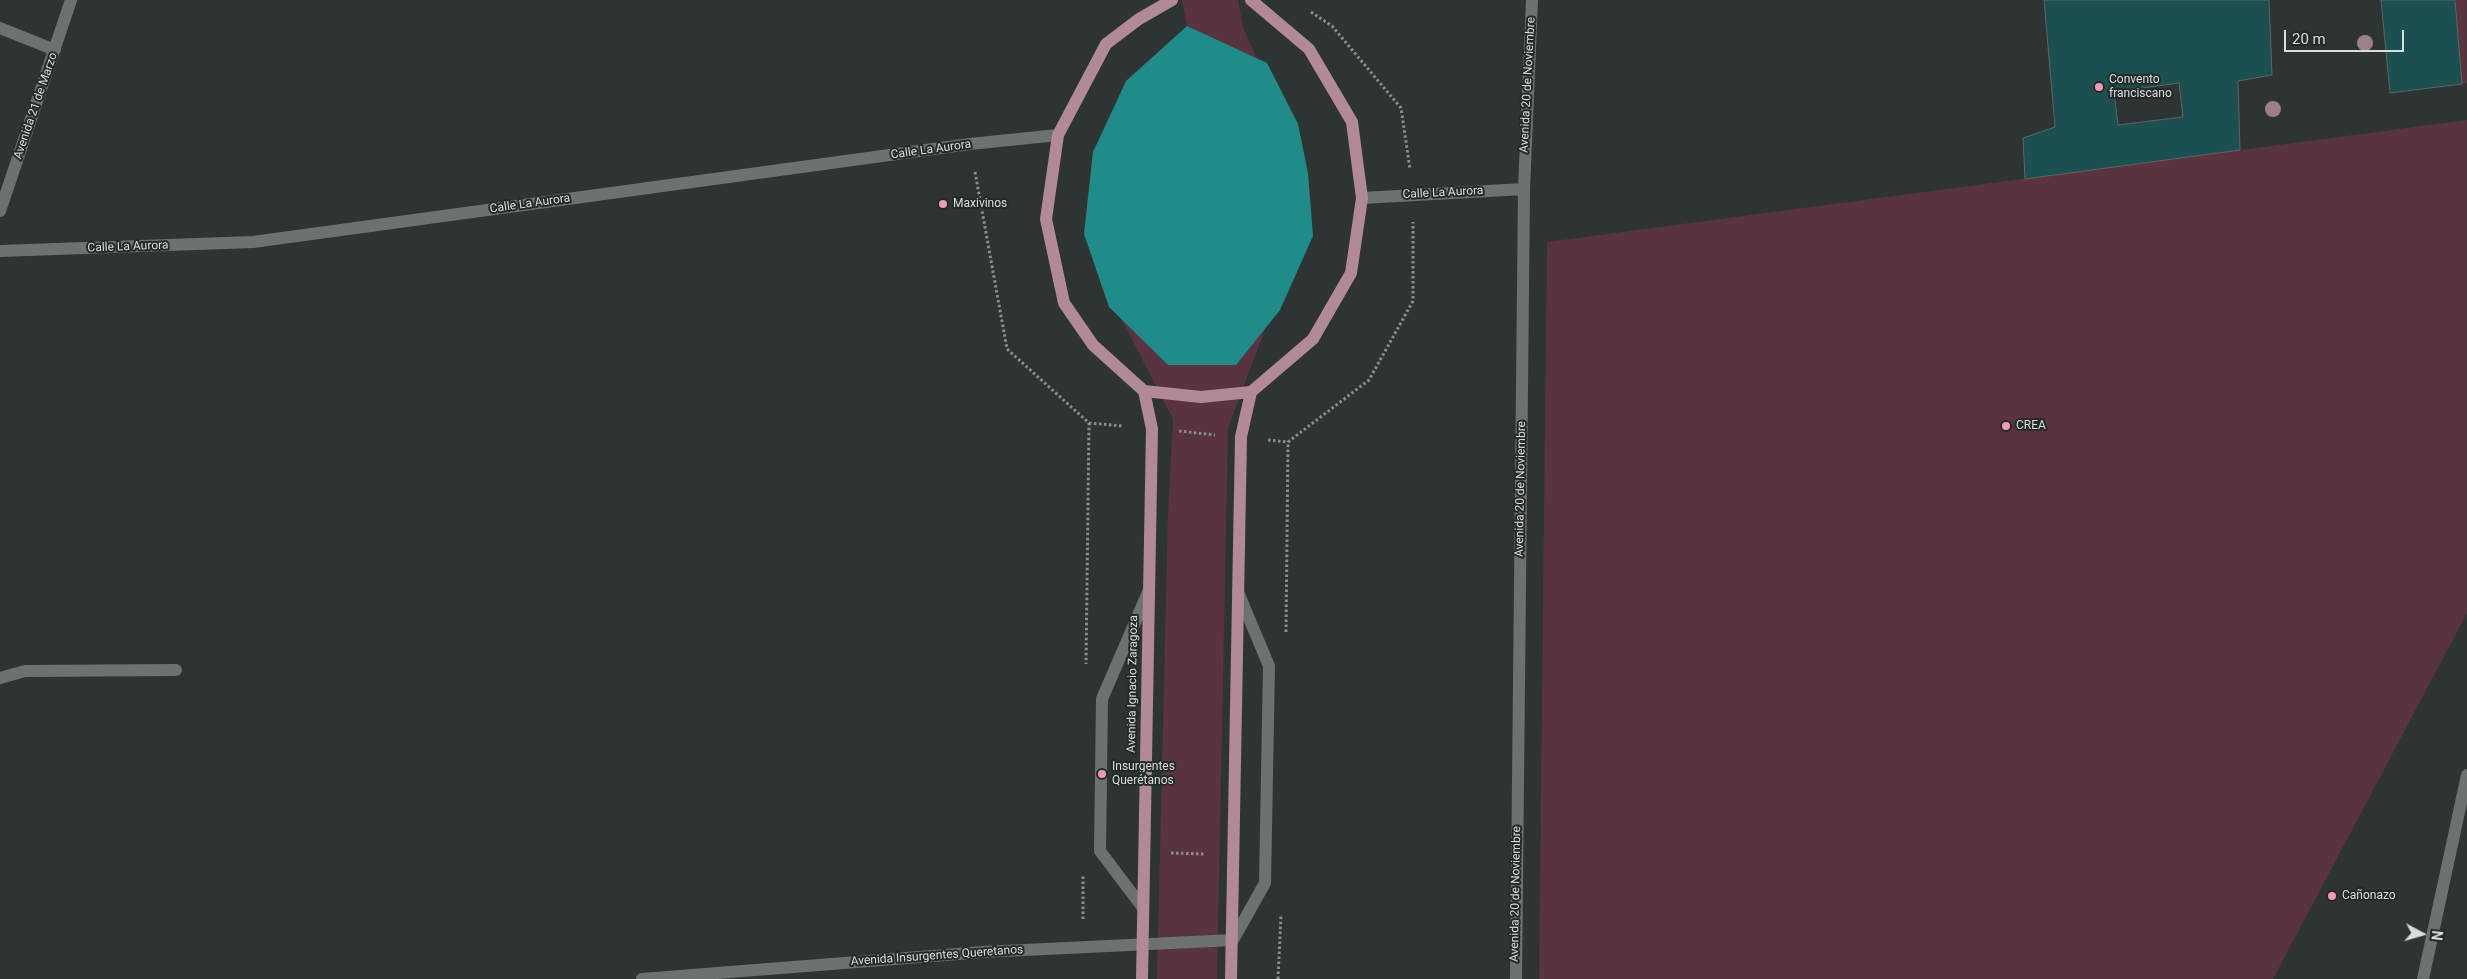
<!DOCTYPE html>
<meta charset="utf-8">
<style>
body{margin:0}
#map{position:relative;width:2467px;height:979px;overflow:hidden;background:#2e3434;font-family:Roboto,sans-serif}
canvas{display:block}
.north{position:absolute;left:2397px;top:909px;width:50px;height:50px;-webkit-text-stroke:4px #242a2a;paint-order:stroke;rotate:96deg;font-size:14px;font-weight:700;line-height:20px;text-align:center;color:#d9dddd}
.north::after{content:'';display:block;margin:auto;width:18px;height:22px;background:#d9dddd;clip-path:polygon(50% 0,100% 100%,50% 72%,0 100%)}
.scale{position:absolute;left:2284px;top:30px;width:120px;height:22px;box-sizing:border-box;border:2px solid #d9dddd;border-top:0;padding-left:6px;font-size:15px;line-height:18px;white-space:nowrap;color:#d9dddd;-webkit-text-stroke:4px #242a2a;paint-order:stroke}
</style>
<div id="map">
<canvas width="2467" height="979"></canvas>
<div class="north">N</div>
<div class="scale">20 m</div>
</div>
<script>
const context = document.querySelector('canvas').getContext('2d');
context.lineJoin = 'round';
function fillPath(path, color) { context.fillStyle = color; context.fill(path, 'evenodd'); }
const toPath = rows => new Path2D(rows.map(r => 'M' + r).join(''));
function stroke(path, color, width, dash) { context.strokeStyle = color; context.lineWidth = width; context.lineCap = dash ? 'butt' : 'round'; context.setLineDash(dash || []); context.stroke(path); }
function drawText(font, color, halo, rows, align = 'center') {
  context.font = font + ' Roboto,sans-serif'; context.lineWidth = 4; context.setLineDash([]); context.textBaseline = 'middle'; context.strokeStyle = halo; context.fillStyle = color; for (const [text, x, y, turn = 0] of rows) {
    context.save(); context.translate(x, y); context.rotate((+turn || 0) * Math.PI / 180); context.textAlign = isNaN(turn) ? turn : align; if (halo) context.strokeText(text, 0, 0); context.fillText(text, 0, 0); context.restore();
  }
}
fillPath(toPath([
 [1182,0,1238,0,1243,28,1308,173,1313,236,1265,329,1228,428,1217,979,1157,979,1168,514,1173,419,1122,320,1084,234,1093,152,1187,26],
 [2455,0,2467,0,2467,83,2462,84],
 [2467,120,2467,613,2273,979,1539,979,1547,242]
]), '#593340');
fillPath(toPath([
 [1187,26,1267,63,1298,124,1308,173,1313,236,1280,310,1236,365,1168,365,1109,307,1084,234,1093,152,1126,81]
]), '#218b8a');
const building = toPath([
 [2044,0,2269,0,2272,75,2238,81,2240,150,2025,179,2023,138,2055,127,2044,0],
 [2179,83,2183,117,2118,125,2114,92,2179,83],
 [2381,0,2455,0,2462,84,2390,93,2381,0]
]);
fillPath(building, '#1c5050');
stroke(building, '#5d6464', 1);
stroke(toPath([
 [1311,12,1332,26,1401,108,1410,169],
 [975,172,1007,349,1089,423,1086,664],
 [1089,423,1123,426],
 [1179,431,1215,435],
 [1268,440,1288,442],
 [1286,632,1288,442,1369,380,1413,301,1413,222],
 [1171,853,1205,854],
 [1083,919,1083,875],
 [1278,979,1281,915]
]), '#898e8e', 3, [2.5, 2.5]);
stroke(toPath([
 [0,28,55,50],
 [1362,198,1524,189],
 [0,211,71,0],
 [0,251,253,242,970,144,1058,135],
 [0,678,25,671,176,670],
 [1143,908,1100,851,1102,699,1149,590],
 [642,979,983,952,1233,940,1265,883,1269,666,1238,592],
 [1516,979,1524,189,1532,0],
 [2423,979,2467,775]
]), '#6c7272', 12);
stroke(toPath([
 [1172,0,1139,19,1106,44,1058,135,1046,219,1064,303,1093,345,1144,391,1201,397,1251,392,1313,339,1351,273,1362,198,1352,122,1309,49,1251,0],
 [1142,979,1152,429,1144,391],
 [1231,979,1241,437,1251,392]
]), '#b18997', 12);
context.fillStyle = '#9e808a';
for (const [x, y] of [
 [2365,43],
 [2273,109]
]) { context.beginPath(); context.arc(x, y, 8, 0, 2 * Math.PI); context.fill(); }
for (const [x, y, r, color] of [
 [2099,87,5,"#f09ab7"],
 [943,204,5,"#f09ab7"],
 [2006,426,5,"#f09ab7"],
 [1102,774,5,"#f09ab7"],
 [2332,896,5,"#f09ab7"]
]) { const dot = new Path2D(); dot.arc(x, y, r, 0, 2 * Math.PI); context.fillStyle = color; context.fill(dot); stroke(dot, '#242a2a', 2); }
drawText('12px', '#d9dddd', '#242a2a', [
 ["Convento",2109,80],
 ["franciscano",2109,94],
 ["Maxivinos",953,204],
 ["CREA",2016,426],
 ["Insurgentes",1112,767],
 ["Querétanos",1112,781],
 ["Cañonazo",2342,896]
], 'left');
drawText('12px', '#d9dddd', '#242a2a', [
 ["Avenida 20 de Noviembre",1528,85,-87],
 ["Avenida 21 de Marzo",36,106,-71],
 ["Calle La Aurora",931,150,-8],
 ["Calle La Aurora",1443,193,-3],
 ["Calle La Aurora",530,204,-8],
 ["Calle La Aurora",128,247,-2],
 ["Avenida 20 de Noviembre",1521,489,-89],
 ["Avenida Ignacio Zaragoza",1133,684,-89],
 ["Avenida 20 de Noviembre",1516,894,-89],
 ["Avenida Insurgentes Queretanos",937,956,-4]
]);
</script>
